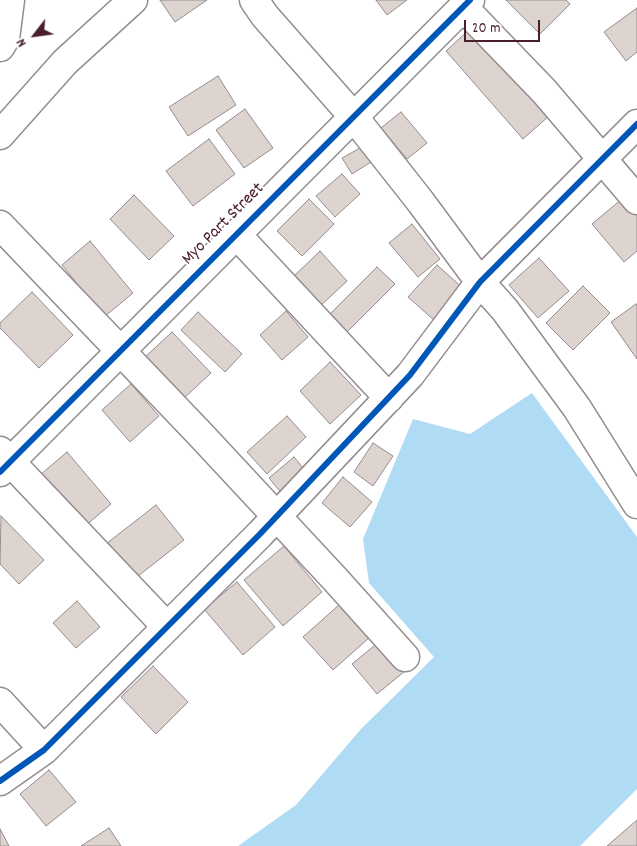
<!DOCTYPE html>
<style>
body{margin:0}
#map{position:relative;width:637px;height:846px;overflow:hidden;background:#fff;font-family:Dekko,sans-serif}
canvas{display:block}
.north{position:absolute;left:10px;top:10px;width:50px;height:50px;-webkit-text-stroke:4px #fff;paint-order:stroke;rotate:240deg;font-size:14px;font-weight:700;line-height:20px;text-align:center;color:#4a1f2b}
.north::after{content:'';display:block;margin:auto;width:18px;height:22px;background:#4a1f2b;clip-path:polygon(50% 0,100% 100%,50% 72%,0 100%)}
.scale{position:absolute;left:464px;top:20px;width:76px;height:22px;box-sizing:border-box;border:2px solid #4a1f2b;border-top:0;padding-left:6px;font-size:15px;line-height:18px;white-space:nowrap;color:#4a1f2b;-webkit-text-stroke:4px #fff;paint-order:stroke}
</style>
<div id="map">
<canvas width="637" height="846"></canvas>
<div class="north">N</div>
<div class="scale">20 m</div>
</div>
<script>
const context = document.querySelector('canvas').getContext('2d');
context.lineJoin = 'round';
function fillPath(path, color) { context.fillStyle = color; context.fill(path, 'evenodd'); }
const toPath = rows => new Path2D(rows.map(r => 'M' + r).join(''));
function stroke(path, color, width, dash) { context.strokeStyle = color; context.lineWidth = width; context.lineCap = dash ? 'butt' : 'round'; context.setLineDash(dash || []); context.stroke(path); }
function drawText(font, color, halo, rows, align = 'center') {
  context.font = font + ' Dekko,sans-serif'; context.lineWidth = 4; context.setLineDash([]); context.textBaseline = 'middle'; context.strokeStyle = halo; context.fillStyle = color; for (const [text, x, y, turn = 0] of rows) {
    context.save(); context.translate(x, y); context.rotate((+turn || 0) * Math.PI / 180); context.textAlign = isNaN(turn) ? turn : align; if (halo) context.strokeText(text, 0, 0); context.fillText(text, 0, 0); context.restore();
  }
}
fillPath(toPath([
 [532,393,637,537,637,789,580,846,238,846,296,805,361,729,434,657,369,583,363,539,413,419,470,434]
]), '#b0dbf4');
const building = toPath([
 [160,0,207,0,175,22,160,0],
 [376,0,407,0,387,15,376,0],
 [506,0,566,0,570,4,540,34,506,0],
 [637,8,637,52,626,61,604,32,637,8],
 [472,27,549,116,523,139,446,51,472,27],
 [218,76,236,105,188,136,169,107,218,76],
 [245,109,273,148,244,168,216,130,245,109],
 [401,112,427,143,407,159,381,128,401,112],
 [209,139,235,174,193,206,166,171,209,139],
 [362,147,371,162,352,174,342,158,362,147],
 [342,174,360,194,335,217,316,196,342,174],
 [134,195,174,236,149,260,110,219,134,195],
 [623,198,637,214,637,251,624,262,592,224,623,198],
 [309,199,334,224,302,256,277,231,309,199],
 [412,224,440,259,418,277,389,243,412,224],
 [90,241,133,293,104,317,62,265,90,241],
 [320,251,347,281,318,308,291,279,320,251],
 [539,258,569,291,538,318,509,285,539,258],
 [437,265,464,289,436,322,408,297,437,265],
 [377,267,395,284,344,335,326,318,377,267],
 [583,286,610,313,573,350,546,323,583,286],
 [32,292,73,335,39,368,0,328,0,323,32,292],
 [636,304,637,306,637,359,611,322,636,304],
 [286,311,308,337,282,360,260,335,286,311],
 [198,312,242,354,225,372,181,330,198,312],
 [172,332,211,373,183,399,144,358,172,332],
 [330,362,361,395,330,424,300,391,330,362],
 [131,384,159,416,130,442,102,410,131,384],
 [287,416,306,437,267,474,247,452,287,416],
 [373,443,393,456,373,486,354,472,373,443],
 [67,452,111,504,84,527,40,475,67,452],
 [294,457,308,474,283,495,269,478,294,457],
 [343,477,372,502,350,527,322,503,343,477],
 [156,505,184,540,133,580,106,544,156,505],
 [1,516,44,560,19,584,0,564,1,516],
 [284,546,322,592,283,626,244,580,284,546],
 [237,582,275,627,243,655,204,609,237,582],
 [77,601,100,627,76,648,53,623,77,601],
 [340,604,370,637,333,670,303,637,340,604],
 [380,641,405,671,377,694,352,664,380,641],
 [153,666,188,702,156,734,121,697,153,666],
 [49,770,76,802,46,826,20,794,49,770],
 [637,820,637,846,607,846,637,820],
 [109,828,121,846,81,846,109,828],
 [0,829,9,846,0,846,0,829]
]);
fillPath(building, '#ddd4cf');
stroke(building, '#948c8e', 1);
const minor = toPath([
 [254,0,265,16,353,116,420,201,480,282,505,310,577,408,637,504],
 [463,7,544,91,637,200],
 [0,47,5,39,10,0],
 [0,135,65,62,133,0],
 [0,225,200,434,335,579,405,657],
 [236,234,389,398],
 [0,451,167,627],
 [0,472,470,0],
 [0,702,44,750],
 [0,781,44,750,260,534,410,375,480,282,637,124]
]);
stroke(minor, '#948c8e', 31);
stroke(minor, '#fff', 28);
stroke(toPath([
 [0,472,470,0],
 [0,781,44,750,260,534,410,375,480,282,637,124]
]), '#0057b8', 6);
drawText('18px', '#4a1f2b', '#fff', [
 ["Myo Part Street",224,225,-45]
]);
</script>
